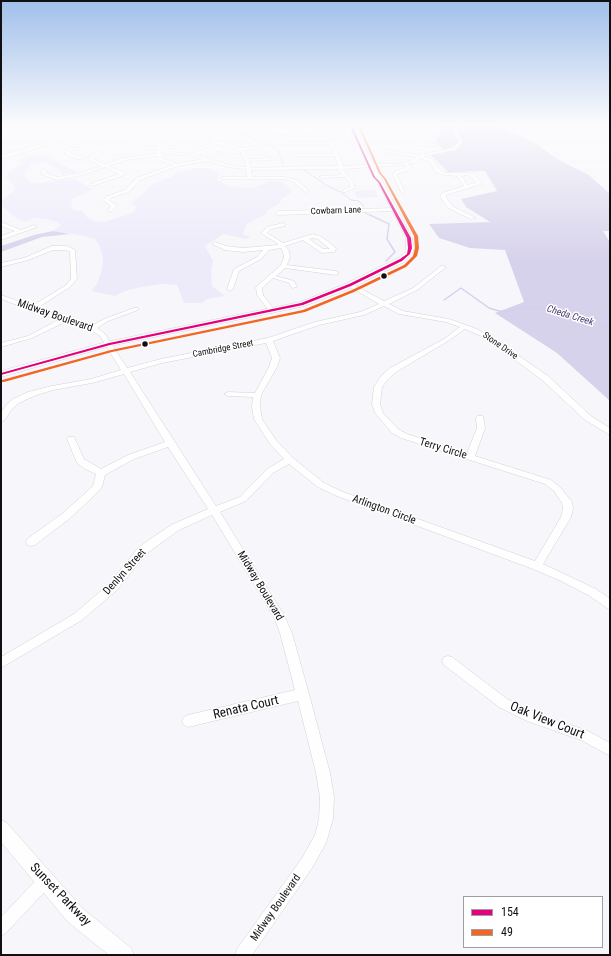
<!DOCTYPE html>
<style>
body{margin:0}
#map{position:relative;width:611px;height:956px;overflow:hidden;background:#f7f7fb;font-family:"Roboto Condensed",sans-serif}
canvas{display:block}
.frame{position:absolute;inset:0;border:2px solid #101013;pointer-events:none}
.legend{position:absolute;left:463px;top:896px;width:140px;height:52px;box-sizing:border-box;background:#fff;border:1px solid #9f9fa1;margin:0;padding:5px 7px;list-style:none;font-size:12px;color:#101013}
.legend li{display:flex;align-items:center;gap:8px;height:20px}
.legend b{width:20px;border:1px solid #9f9fa1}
</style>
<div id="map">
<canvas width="611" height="956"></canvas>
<div class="frame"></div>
<ul class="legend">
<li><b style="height:5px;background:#e5007d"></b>154</li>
<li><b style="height:5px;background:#f26522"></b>49</li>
</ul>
</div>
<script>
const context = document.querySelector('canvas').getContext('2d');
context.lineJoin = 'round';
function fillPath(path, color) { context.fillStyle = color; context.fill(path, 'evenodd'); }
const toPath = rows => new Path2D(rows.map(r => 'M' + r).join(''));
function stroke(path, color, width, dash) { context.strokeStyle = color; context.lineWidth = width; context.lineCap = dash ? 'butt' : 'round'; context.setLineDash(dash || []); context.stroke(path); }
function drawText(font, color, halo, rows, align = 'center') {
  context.font = font + ' "Roboto Condensed",sans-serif'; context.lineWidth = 3; context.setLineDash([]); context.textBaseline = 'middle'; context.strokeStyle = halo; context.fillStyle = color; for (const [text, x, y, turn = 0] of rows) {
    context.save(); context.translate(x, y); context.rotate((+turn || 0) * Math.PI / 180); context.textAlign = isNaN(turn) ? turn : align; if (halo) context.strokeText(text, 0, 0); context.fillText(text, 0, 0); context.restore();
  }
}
fillPath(toPath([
 [42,154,77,172,63,174,59,169,45,162,32,165,25,171,25,177,30,182,37,183,75,179,89,187,91,189,89,192,73,198,71,206,73,210,82,211,87,217,94,221,104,222,132,213,137,207,132,202,141,196,150,186,161,180,171,177,178,172,195,168,208,168,214,171,219,174,217,179,229,187,252,188,270,181,278,181,287,185,292,193,282,198,279,204,268,210,266,214,247,224,243,234,251,237,246,239,224,234,205,246,213,261,211,272,212,286,225,296,207,299,202,303,184,303,177,285,163,284,141,287,125,291,115,296,91,291,97,284,102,269,103,258,100,247,95,239,85,236,53,231,61,225,57,222,45,219,33,218,26,222,16,218,8,212,1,204,1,201,13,192,15,188,6,177,11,170,21,164,21,158],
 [374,190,378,197,357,198,354,191]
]), '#edeafa');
fillPath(toPath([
 [439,126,498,126,534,142,557,159,589,175,610,194,610,231,603,231,610,242,610,401,557,353,495,313,524,302,505,250,470,248,439,238,429,224,490,222,466,207,461,199,497,191,485,171,448,172,431,155,445,153,435,139,444,129],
 [53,231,70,234,42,237,1,252,1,246,34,235]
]), '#d7d2eb');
stroke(toPath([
 [224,126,274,147,279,152,283,164],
 [304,170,329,187,341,192,351,200,359,201,364,207],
 [365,211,365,213,372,216]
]), '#d5cfee', 1);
stroke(toPath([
 [370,215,389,224,387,239,395,252,386,261],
 [444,300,461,288,489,308,499,311,507,312,518,308,540,307,610,328]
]), '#d5cfee', 1.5);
const minor = toPath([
 [131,126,139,126,120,131,118,130,131,126],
 [201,126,208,126,218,132,215,133,203,128,194,131,220,142,230,140,225,135,227,134,235,140,224,144,239,148,267,146,265,148,244,150,248,159,270,158,272,159,270,160,249,161,250,167,254,168,307,166,338,166,335,156,294,156,292,155,294,154,334,154,329,144,281,144,283,142,333,142,343,164,343,166,365,165,367,164,400,164,411,161,416,157,380,151,369,131,371,131,383,149,419,155,452,148,459,142,454,132,458,126,462,126,458,132,463,142,455,150,424,156,432,159,440,170,445,173,468,173,474,174,481,182,481,184,446,195,446,197,452,206,476,218,471,219,448,208,440,197,442,193,464,186,457,176,444,175,436,172,428,161,420,158,415,163,408,164,412,167,410,170,399,173,397,175,405,192,403,193,401,192,393,175,395,171,407,167,404,165,342,169,353,181,355,188,345,192,343,192,343,190,350,187,349,181,345,177,321,178,319,177,321,176,342,175,338,169,251,170,252,177,285,177,297,180,308,190,308,192,306,192,293,182,285,179,222,179,222,177,247,177,246,169,228,167,208,161,178,166,140,180,129,192,111,198,109,200,117,206,111,212,108,210,111,206,103,200,107,196,125,190,136,178,173,165,159,160,157,156,126,160,109,166,125,173,125,175,92,186,90,185,90,184,119,174,105,167,83,175,57,180,41,174,42,170,44,169,46,170,46,173,57,177,80,173,101,166,89,160,77,159,65,154,64,151,67,148,83,147,101,152,101,154,93,159,105,164,125,158,157,153,157,149,146,149,134,144,136,143,147,147,158,146,158,144,154,141,135,137,112,144,110,142,135,135,137,132,154,127,184,128,190,130,201,126],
 [154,129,186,131,177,134,150,133,149,135,177,136,190,132,212,142,202,147,189,146,187,148,203,149,216,144,240,151,242,154,233,155,218,151,216,152,233,157,243,156,246,167,229,165,194,154,169,152,161,153,162,149,182,147,180,146,162,146,162,142,157,139,138,136,139,134,154,129],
 [83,149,96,153,89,158,80,157,68,151,83,149],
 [169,154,194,156,203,159,177,164,163,158,162,155,169,154],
 [468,175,470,176,476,182,468,185,461,176,468,175],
 [319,126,323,126,324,131,343,130,345,131,325,133,327,137,358,139,356,140,326,139,322,136,277,138,258,130,261,129,278,136,321,134,319,126],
 [391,126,404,126,402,127,391,126],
 [413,126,425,127,437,135,420,143,437,144,439,146,412,145,412,143,432,135,423,129,413,126],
 [599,126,605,126,603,127,599,126],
 [1,164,5,165,1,169,1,164],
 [396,208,396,210,394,211,278,215,275,213,278,211,396,208],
 [1,222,21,230,34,225,37,227,1,240,1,236,15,231,1,226,1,222],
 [283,223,286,225,285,226,271,229,267,233,283,243,313,234,322,237,336,248,335,252,322,253,303,240,285,246,289,251,290,257,287,265,336,271,339,273,336,275,285,268,276,276,294,281,297,287,292,288,289,283,273,278,262,288,263,295,275,311,272,313,270,312,257,295,256,287,281,265,284,257,283,251,281,248,269,250,261,259,239,271,233,289,230,291,227,289,234,269,257,257,263,250,243,252,225,250,212,244,215,242,226,246,243,248,277,245,278,245,277,243,261,233,267,227,283,223],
 [313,238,318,239,330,249,323,249,309,239,313,238],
 [52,246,67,246,75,250,77,279,70,287,37,308,91,326,104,319,134,308,138,308,138,310,108,321,97,328,105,334,127,368,161,359,268,338,315,322,360,312,379,304,348,286,348,284,352,284,384,301,413,288,441,266,445,266,445,268,417,290,389,304,403,311,449,319,477,329,490,336,548,376,591,416,610,428,610,435,585,420,542,380,486,338,465,329,448,341,396,372,387,380,382,387,380,404,383,413,398,429,407,434,467,453,477,428,476,418,477,416,483,416,485,428,475,456,551,480,560,487,572,502,573,509,571,517,543,564,596,589,610,599,610,610,588,595,561,581,533,569,337,496,318,487,289,464,273,473,246,501,220,512,284,615,292,633,309,694,330,773,334,797,333,819,326,843,312,868,252,955,235,955,237,949,302,858,315,835,319,819,320,797,316,773,298,701,188,727,184,725,182,721,184,717,188,715,295,690,280,633,274,617,212,515,179,530,146,554,117,590,82,620,1,668,1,657,74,614,109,584,138,548,153,537,173,524,208,509,168,447,134,459,105,475,102,487,94,496,69,519,35,545,31,546,27,545,26,542,27,539,63,513,93,486,96,474,85,469,77,463,67,439,68,437,74,437,84,459,101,469,128,455,165,442,124,374,92,383,53,390,34,396,19,403,12,409,4,421,1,422,1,413,6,405,13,399,28,392,52,386,91,379,121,370,100,336,90,329,65,322,32,338,1,347,1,343,28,336,58,320,1,299,1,295,32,306,66,285,71,279,70,252,66,250,53,250,28,260,1,267,1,263,24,258,52,246],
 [384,306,399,314,446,322,460,327,444,339,390,368,381,376,374,387,372,404,375,413,392,433,401,438,545,484,554,491,562,503,563,509,561,517,535,561,343,492,324,483,293,458,276,440,262,419,260,407,261,395,277,367,280,358,273,341,319,325,364,315,384,306],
 [266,343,272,358,269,367,255,393,228,392,224,394,228,396,253,397,252,407,254,419,270,444,284,459,267,469,240,497,216,506,130,372,162,363,266,343],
 [448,656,452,657,507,699,534,712,588,731,610,743,610,756,581,740,527,721,499,707,444,665,442,661,444,657,448,656],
 [45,874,50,876,52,881,50,886,6,933,1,936,1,917,40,876,45,874]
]);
const major = toPath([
 [349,126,354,126,412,238,414,248,412,254,404,262,353,287,305,306,110,346,1,377,1,371,106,342,300,302,347,283,398,258,405,253,406,248,406,238,349,126],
 [1,820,7,823,82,908,131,948,134,955,109,955,68,922,1,842,1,820]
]);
const highway = toPath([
 [106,126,116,126,1,159,1,155,106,126]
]);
stroke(minor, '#d2d2d5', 1);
stroke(major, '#d2d2d5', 1);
stroke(highway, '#d2d2d5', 1);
fillPath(minor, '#fefefe');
fillPath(major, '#fefefe');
fillPath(highway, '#fefefe');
fillPath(toPath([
 [350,126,352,126,375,177,380,182,411,238,412,248,410,254,402,261,351,286,303,305,110,345,1,375,1,373,109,343,301,303,349,284,400,259,407,254,408,248,407,238,378,182,373,177,350,126]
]), '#e5007d');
fillPath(toPath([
 [358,126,360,126,381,173,386,179,418,236,419,248,417,256,406,267,354,292,305,312,112,352,4,382,2,382,2,380,111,350,303,310,352,290,404,265,413,256,415,248,414,236,384,179,379,173,358,126]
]), '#f26522');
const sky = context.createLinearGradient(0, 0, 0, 260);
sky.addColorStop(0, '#a0bfea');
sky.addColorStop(0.48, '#fbfbfd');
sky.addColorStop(1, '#fbfbfd00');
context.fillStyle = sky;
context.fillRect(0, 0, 611, 260);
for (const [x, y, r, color] of [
 [384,276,3.5,"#101013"],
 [145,344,3.5,"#101013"]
]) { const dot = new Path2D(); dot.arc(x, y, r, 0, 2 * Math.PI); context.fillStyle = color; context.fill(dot); stroke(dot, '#fff', 1.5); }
drawText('9px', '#101013', '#fff', [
 ["Cowbarn Lane",336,211,-2],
 ["Stone Drive",500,346,35],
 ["Cambridge Street",223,349,-11]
]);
drawText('italic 10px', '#47376e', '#fff', [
 ["Cheda Creek",570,316,17]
]);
drawText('11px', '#101013', '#fff', [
 ["Midway Boulevard",55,316,19],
 ["Terry Circle",443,449,17],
 ["Arlington Circle",384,510,20],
 ["Denlyn Street",125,572,-48],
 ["Midway Boulevard",260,586,59],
 ["Midway Boulevard",276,908,-55]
]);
drawText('13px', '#101013', '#fff', [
 ["Renata Court",246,708,-13],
 ["Oak View Court",547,721,22],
 ["Sunset Parkway",60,895,46]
]);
</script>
